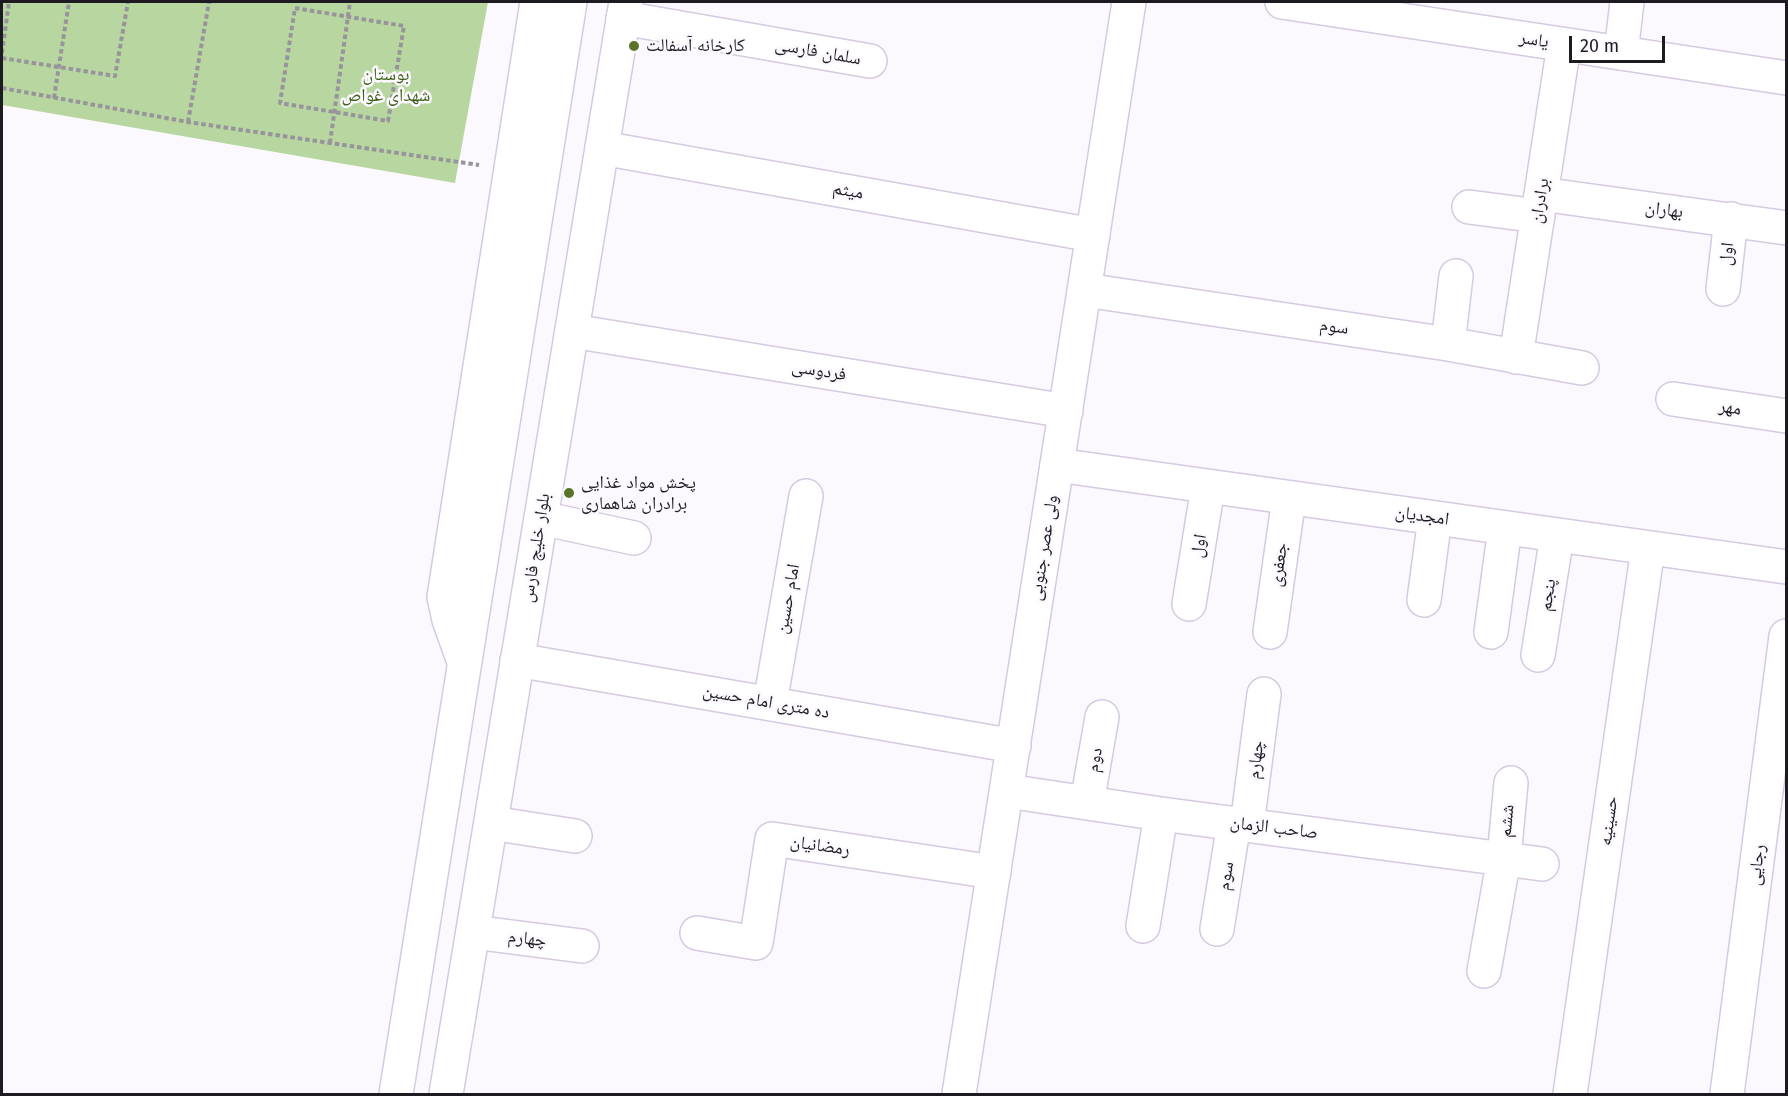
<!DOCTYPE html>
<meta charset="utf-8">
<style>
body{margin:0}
#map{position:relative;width:1788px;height:1096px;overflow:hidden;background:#fbf9fe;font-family:"Fira Sans",sans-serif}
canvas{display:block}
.frame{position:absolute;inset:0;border:3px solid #1e1a22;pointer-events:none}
.scale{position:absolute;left:1569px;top:36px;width:96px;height:27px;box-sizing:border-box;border:3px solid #1e1a22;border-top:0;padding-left:8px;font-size:18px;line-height:21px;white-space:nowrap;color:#1e1a22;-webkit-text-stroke:4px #fbf9fe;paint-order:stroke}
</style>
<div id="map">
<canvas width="1788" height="1096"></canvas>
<div class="frame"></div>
<div class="scale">20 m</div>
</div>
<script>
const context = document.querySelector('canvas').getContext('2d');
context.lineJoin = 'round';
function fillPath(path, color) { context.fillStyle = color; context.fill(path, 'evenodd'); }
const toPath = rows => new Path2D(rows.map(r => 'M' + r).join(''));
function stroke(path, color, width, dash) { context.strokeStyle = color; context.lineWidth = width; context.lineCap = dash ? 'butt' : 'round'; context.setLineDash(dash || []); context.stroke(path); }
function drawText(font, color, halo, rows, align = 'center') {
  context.font = font + ' "Fira Sans","Noto Naskh Arabic",sans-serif'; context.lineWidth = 5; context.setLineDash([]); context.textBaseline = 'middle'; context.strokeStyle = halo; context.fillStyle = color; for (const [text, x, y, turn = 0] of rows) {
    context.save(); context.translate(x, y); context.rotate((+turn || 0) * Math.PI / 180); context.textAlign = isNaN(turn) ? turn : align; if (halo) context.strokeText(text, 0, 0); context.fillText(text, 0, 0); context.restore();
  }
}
fillPath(toPath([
 [2,2,488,2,455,183,2,105]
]), '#b8d7a0');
const minor = toPath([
 [623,18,870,61],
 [1621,53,1627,2],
 [602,148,1093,235],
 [1541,194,1786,228],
 [1469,207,1538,216],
 [1723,289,1731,219],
 [1085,290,1448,344,1582,368],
 [572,331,1066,411],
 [1448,344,1456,276],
 [1516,357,1564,45],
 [1673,399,1786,416],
 [1057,465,1786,567],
 [541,518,634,538],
 [1424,600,1435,518],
 [1189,604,1208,487],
 [1270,632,1289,498],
 [1491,632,1505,528],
 [1538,655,1557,536],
 [770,703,806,496],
 [1007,791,1161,814,1542,864],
 [1087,803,1102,717],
 [491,823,575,836],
 [1247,825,1264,694],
 [1143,926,1161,814],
 [1217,929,1234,823],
 [473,932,582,946],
 [697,933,756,943,772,839,994,872],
 [1484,971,1504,858,1511,783],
 [1570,1094,1648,548]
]);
const tertiary = toPath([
 [1282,2,1786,78],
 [463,659,449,620,444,597,537,2],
 [517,660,1014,746],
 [959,1094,1129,2],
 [1727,1094,1786,636]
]);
const secondary = toPath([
 [396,1094,570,2],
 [446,1094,626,2]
]);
stroke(minor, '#d5cae2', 36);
stroke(tertiary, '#d5cae2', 36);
stroke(secondary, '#d5cae2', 36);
stroke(toPath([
 [295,8,404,26,388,121,280,103,295,8],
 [2,53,9,2],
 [2,58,115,76,128,2],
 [2,88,188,122,479,165],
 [54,98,69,2],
 [188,122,209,2],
 [330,143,350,2]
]), '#97949b', 4, [4.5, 3]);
stroke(minor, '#fff', 33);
stroke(tertiary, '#fff', 33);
stroke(secondary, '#fff', 33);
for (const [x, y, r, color] of [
 [634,46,6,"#5a7529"],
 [569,493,6,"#5a7529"]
]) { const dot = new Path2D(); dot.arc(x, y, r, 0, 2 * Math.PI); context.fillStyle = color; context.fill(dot); stroke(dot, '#fbf9fe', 2); }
drawText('18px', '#1e1a22', '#fbf9fe', [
 ["یاسر",1534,40,9],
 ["سلمان فارسی",818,52,10],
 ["میثم",848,191,10],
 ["برادران",1540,201,-81],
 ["بهاران",1664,210,7],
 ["اول",1727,254,-84],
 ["سوم",1334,327,8],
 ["فردوسی",819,371,9],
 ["مهر",1730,408,9],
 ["امجدیان",1422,516,8],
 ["اول",1199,546,-80],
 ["بلوار خلیج فارس",536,548,-81],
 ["ولی عصر جنوبی",1044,548,-81],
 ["جعفری",1279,565,-82],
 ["پنجم",1548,595,-81],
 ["امام حسین",788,599,-80],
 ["ده متری امام حسین",766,702,10],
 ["دوم",1095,760,-80],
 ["چهارم",1256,760,-83],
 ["ششم",1507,821,-85],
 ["حسینیه",1609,821,-82],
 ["صاحب الزمان",1274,828,7],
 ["رمضانیان",820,846,8],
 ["رجایی",1757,865,-83],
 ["سوم",1226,876,-81],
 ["چهارم",527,939,7]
]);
drawText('18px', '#1e1a22', '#fbf9fe', [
 ["کارخانه آسفالت",646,46],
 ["پخش مواد غذایی",581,483],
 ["برادران شاهماری",581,504]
], 'left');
drawText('18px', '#3d5f17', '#fbf9fe', [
 ["بوستان",386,75],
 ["شهدای غواص",386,96]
]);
</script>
